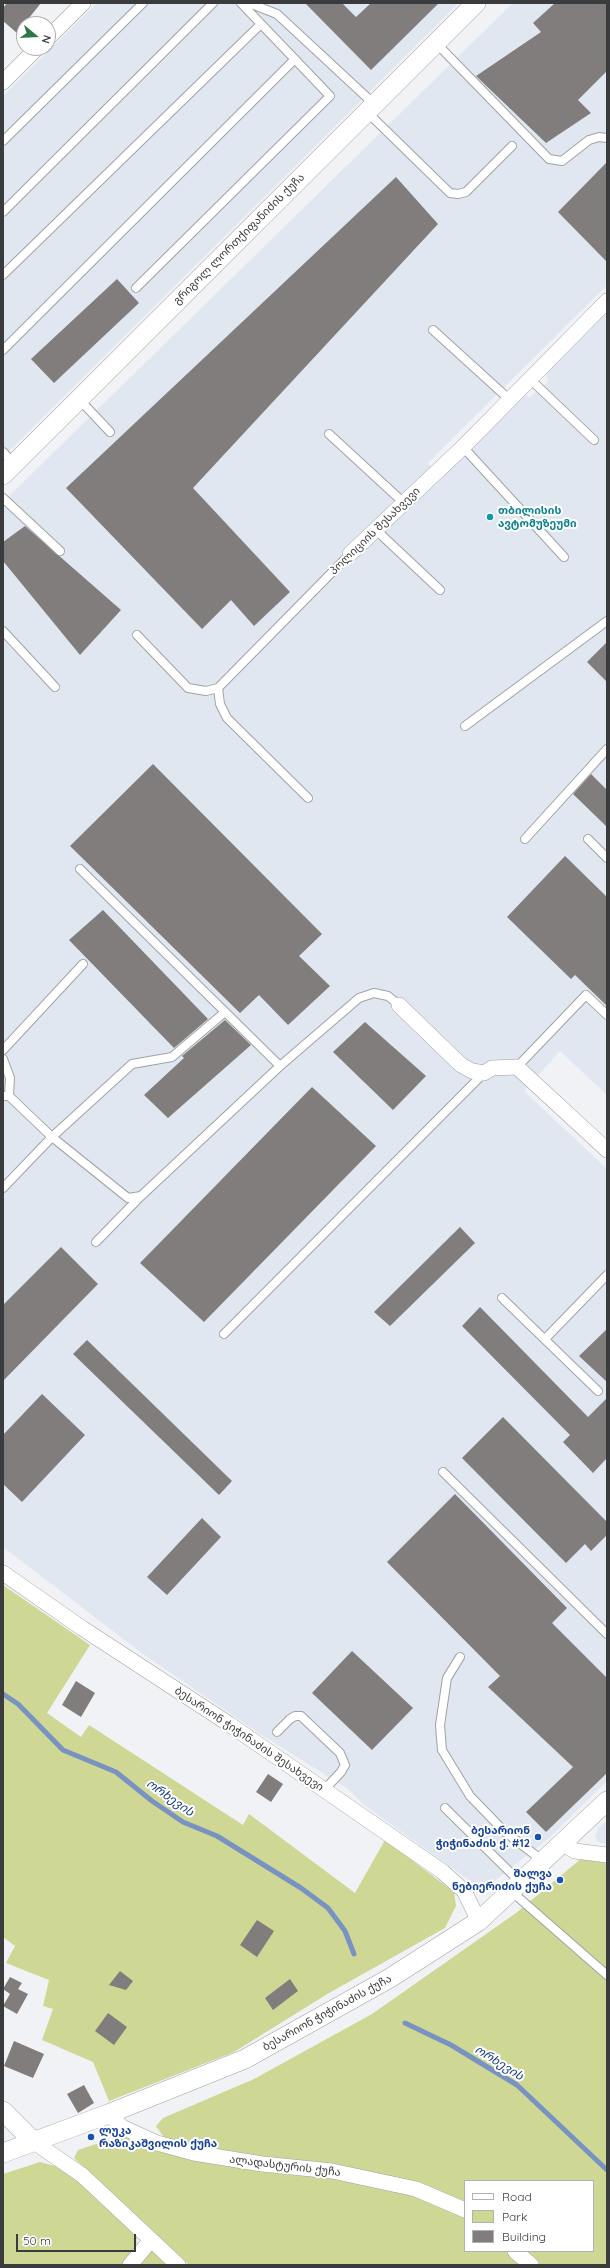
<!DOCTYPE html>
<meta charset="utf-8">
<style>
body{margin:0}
#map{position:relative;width:610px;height:2268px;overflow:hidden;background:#f0f2f5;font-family:Quicksand,sans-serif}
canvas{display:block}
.frame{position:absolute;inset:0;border:4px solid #3a3b3c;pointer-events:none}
.legend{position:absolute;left:464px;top:2180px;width:130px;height:72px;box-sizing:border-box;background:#fff;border:1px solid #b0b1b1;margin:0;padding:5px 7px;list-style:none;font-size:12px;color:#3a3b3c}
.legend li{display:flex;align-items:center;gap:8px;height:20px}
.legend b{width:20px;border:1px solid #b0b1b1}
.north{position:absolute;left:16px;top:16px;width:40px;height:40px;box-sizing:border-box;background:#fff;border:1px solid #b0b1b1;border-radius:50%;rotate:108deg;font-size:11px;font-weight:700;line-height:16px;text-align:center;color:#3a3b3c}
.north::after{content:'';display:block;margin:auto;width:14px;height:18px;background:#2a7746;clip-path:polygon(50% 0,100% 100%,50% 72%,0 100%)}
.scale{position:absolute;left:16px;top:2234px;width:120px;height:18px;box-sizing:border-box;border:2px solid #3a3b3c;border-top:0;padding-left:5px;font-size:12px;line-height:14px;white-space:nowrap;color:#3a3b3c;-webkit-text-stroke:3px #fff;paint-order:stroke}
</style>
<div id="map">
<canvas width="610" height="2268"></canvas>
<div class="frame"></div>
<ul class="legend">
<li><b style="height:5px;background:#fff"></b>Road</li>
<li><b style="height:11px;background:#cfd795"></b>Park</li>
<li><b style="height:11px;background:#807d7c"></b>Building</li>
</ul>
<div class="north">N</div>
<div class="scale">50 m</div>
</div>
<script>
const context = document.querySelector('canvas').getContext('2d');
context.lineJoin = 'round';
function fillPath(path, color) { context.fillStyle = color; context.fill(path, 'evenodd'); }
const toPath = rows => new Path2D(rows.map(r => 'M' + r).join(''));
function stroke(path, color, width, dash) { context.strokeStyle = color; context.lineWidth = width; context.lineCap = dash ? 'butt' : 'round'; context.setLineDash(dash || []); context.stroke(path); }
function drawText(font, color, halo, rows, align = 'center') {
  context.font = font + ' Quicksand,"Noto Sans Georgian",sans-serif'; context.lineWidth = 4; context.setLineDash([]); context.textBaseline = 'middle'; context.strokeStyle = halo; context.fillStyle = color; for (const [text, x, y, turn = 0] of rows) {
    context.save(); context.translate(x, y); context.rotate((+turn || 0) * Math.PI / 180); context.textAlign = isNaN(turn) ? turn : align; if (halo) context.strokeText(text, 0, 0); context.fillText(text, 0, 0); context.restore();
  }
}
fillPath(toPath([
 [97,3,459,3,3,457,3,96],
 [513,3,607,3,607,285,428,463,439,474,524,395,530,397,548,382,547,374,553,363,607,309,607,1095,560,1051,524,1091,607,1169,607,1781,550,1837,483,1890,364,1805,348,1789,257,1732,143,1654,3,1547,3,502],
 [607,1820,607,1844,598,1842,595,1836,598,1828]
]), '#e1e7f0');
fillPath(toPath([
 [3,1585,90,1645,47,1713,81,1737,89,1725,243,1825,249,1814,355,1893,385,1840,454,1892,456,1906,445,1928,329,1993,234,2052,109,2101,93,2062,42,2040,53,2009,43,2006,49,1980,6,1963,15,1946,3,1937],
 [582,1858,607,1862,607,2265,540,2265,523,2251,593,2251,593,2181,465,2181,465,2204,421,2183,340,2166,266,2160,176,2143,163,2136,156,2126,163,2118,254,2079,372,2014,516,1913],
 [127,2134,414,2191,465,2213,465,2251,512,2251,527,2265,189,2265,74,2158,78,2150],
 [40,2162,55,2166,68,2172,137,2232,136,2251,124,2265,3,2265,3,2174],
 [157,2249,172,2265,135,2265,148,2250]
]), '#cfd795');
stroke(toPath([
 [3,1694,18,1704,63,1750,116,1772,152,1801,183,1822,217,1836,301,1888,328,1908,345,1931,354,1954],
 [405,2023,451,2045,517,2085,607,2170]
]), '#7892c1', 5);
fillPath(toPath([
 [7,3,41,3,17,33,3,21,3,8],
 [305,3,342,3,356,17,371,3,439,3,371,70],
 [555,3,607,3,607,71,578,100,591,113,546,143,476,76,541,32,533,23],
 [607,162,607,262,558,212],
 [396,177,438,224,193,488,290,592,254,626,231,600,202,629,66,488],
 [117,279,139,303,54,383,31,359],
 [25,526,121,610,80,655,3,561,3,542],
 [607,642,607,682,587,662],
 [153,764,322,934,299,956,330,986,288,1025,259,995,240,1013,70,846],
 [591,774,607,790,607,827,573,794],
 [565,856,607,897,607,1006,575,975,571,979,507,917],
 [103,910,208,1019,174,1048,69,940],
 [225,1020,251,1045,168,1118,144,1095,184,1058,182,1056],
 [365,1022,426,1076,393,1110,333,1052],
 [312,1087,376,1146,204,1322,140,1263],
 [460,1227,475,1243,390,1326,374,1312],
 [61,1247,98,1284,3,1381,3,1305],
 [480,1307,588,1417,607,1398,607,1458,593,1473,563,1442,570,1435,462,1326],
 [607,1329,607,1382,579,1356],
 [87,1340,232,1481,219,1495,73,1354],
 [42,1394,85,1435,22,1502,3,1484,3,1435],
 [503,1417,607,1522,607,1535,591,1551,585,1544,566,1563,462,1458],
 [455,1494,567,1608,552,1623,607,1678,607,1773,546,1832,526,1812,573,1767,488,1687,500,1676,387,1562],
 [202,1518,221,1537,167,1595,147,1577],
 [352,1651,413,1708,372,1750,312,1693],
 [76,1681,95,1693,81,1717,62,1705],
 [268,1774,283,1784,271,1802,256,1792],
 [257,1920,274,1931,257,1957,240,1945],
 [120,1971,133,1981,126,1990,109,1985],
 [10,1977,22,1983,18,1989,28,1994,17,2014,3,2006,10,1994,3,1989],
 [290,1979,298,1991,273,2010,265,1998],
 [108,2013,127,2027,114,2045,95,2031],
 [14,2041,44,2054,33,2078,4,2066],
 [84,2085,94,2103,78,2113,67,2094]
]), '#807d7c');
const service = toPath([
 [249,3,277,14,374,104],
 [436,43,549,159,562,161,589,140,599,137,607,138],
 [367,112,450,193,458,194,466,192,512,146],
 [3,141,143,3],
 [3,212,213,3],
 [3,275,261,24],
 [136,288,330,96,241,3],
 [433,330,510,400],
 [3,350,295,59],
 [530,379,594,440],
 [79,399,110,432],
 [329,434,404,503],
 [463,447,564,557],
 [3,452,14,464],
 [3,498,60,551],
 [376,530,440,590],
 [3,631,55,687],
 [137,635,188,688,206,691,218,688,350,554],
 [218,688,220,704,227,718,308,798],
 [465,726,607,621],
 [525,839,607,749],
 [588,839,607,858],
 [80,869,280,1066],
 [3,1050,83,964],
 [3,1059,10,1078,9,1096],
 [517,1067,586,995,607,1015],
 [3,1096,9,1096,52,1137,128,1198,141,1196,280,1066,359,998,374,993,388,996,399,1005],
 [3,1188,52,1137,132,1064,172,1057,225,1012],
 [96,1242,141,1196],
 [502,1298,598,1391],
 [224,1334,484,1073],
 [545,1339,607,1275],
 [443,1472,607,1634],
 [460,1657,447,1678,440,1725,442,1750,470,1796,504,1831,543,1861],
 [277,1732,290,1719,295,1716,301,1716,340,1753,345,1765,341,1772,324,1790],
 [445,1808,520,1882],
 [511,1891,607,1975]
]);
const minor = toPath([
 [48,38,83,3],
 [3,82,37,48],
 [350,554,463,447,607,301],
 [399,1005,461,1065,472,1071,484,1073,492,1068,517,1067,607,1150],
 [3,1573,82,1628,229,1724,443,1872,464,1891,479,1921],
 [562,1843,575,1851,607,1855],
 [108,2114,122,2127,157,2143,194,2153,262,2164,332,2171,416,2189,465,2210],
 [34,2142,82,2175,178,2265],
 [515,2251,531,2265],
 [130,2265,151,2240]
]);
const tertiary = toPath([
 [3,475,476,3],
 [3,2111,34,2142],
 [3,2153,108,2114,245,2059,390,1978,479,1921,607,1801]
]);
stroke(service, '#a0a2a4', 10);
stroke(minor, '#a0a2a4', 16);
stroke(tertiary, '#a0a2a4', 20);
stroke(service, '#fff', 8);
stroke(minor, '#fff', 15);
stroke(tertiary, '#fff', 19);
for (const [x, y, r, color] of [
 [490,517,4,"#0f9aa8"],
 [538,1837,4,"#1a4fb4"],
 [560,1880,4,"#1a4fb4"],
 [91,2137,4,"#1a4fb4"]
]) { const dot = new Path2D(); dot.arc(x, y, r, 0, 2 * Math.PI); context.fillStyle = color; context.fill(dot); stroke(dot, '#fff', 1.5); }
drawText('11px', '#3a3b3c', '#fff', [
 ["გრიგოლ ლორთქიფანიძის ქუჩა",239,239,-45],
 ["პოლიციის შესახვევი",375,531,-44],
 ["ბესარიონ ჭიჭინაძის შესახვევი",249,1739,34],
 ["ბესარიონ ჭიჭინაძის ქუჩა",327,2013,-29],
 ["ალადასტურის ქუჩა",285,2166,7]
]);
drawText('bold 11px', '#0d838f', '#fff', [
 ["თბილისის",498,511],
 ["ავტომუზეუმი",498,524]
], 'left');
drawText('bold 11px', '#164399', '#fff', [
 ["ბესარიონ",530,1831],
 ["ჭიჭინაძის ქ. #12",530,1844],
 ["შალვა",552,1874],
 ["ნებიერიძის ქუჩა",552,1887],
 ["ლუკა",99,2131,"left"],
 ["რაზიკაშვილის ქუჩა",99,2144,"left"]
], 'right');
drawText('italic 12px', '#133b86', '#fff', [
 ["ორხევის",170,1798,35],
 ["ორხევის",499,2063,32]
]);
</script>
